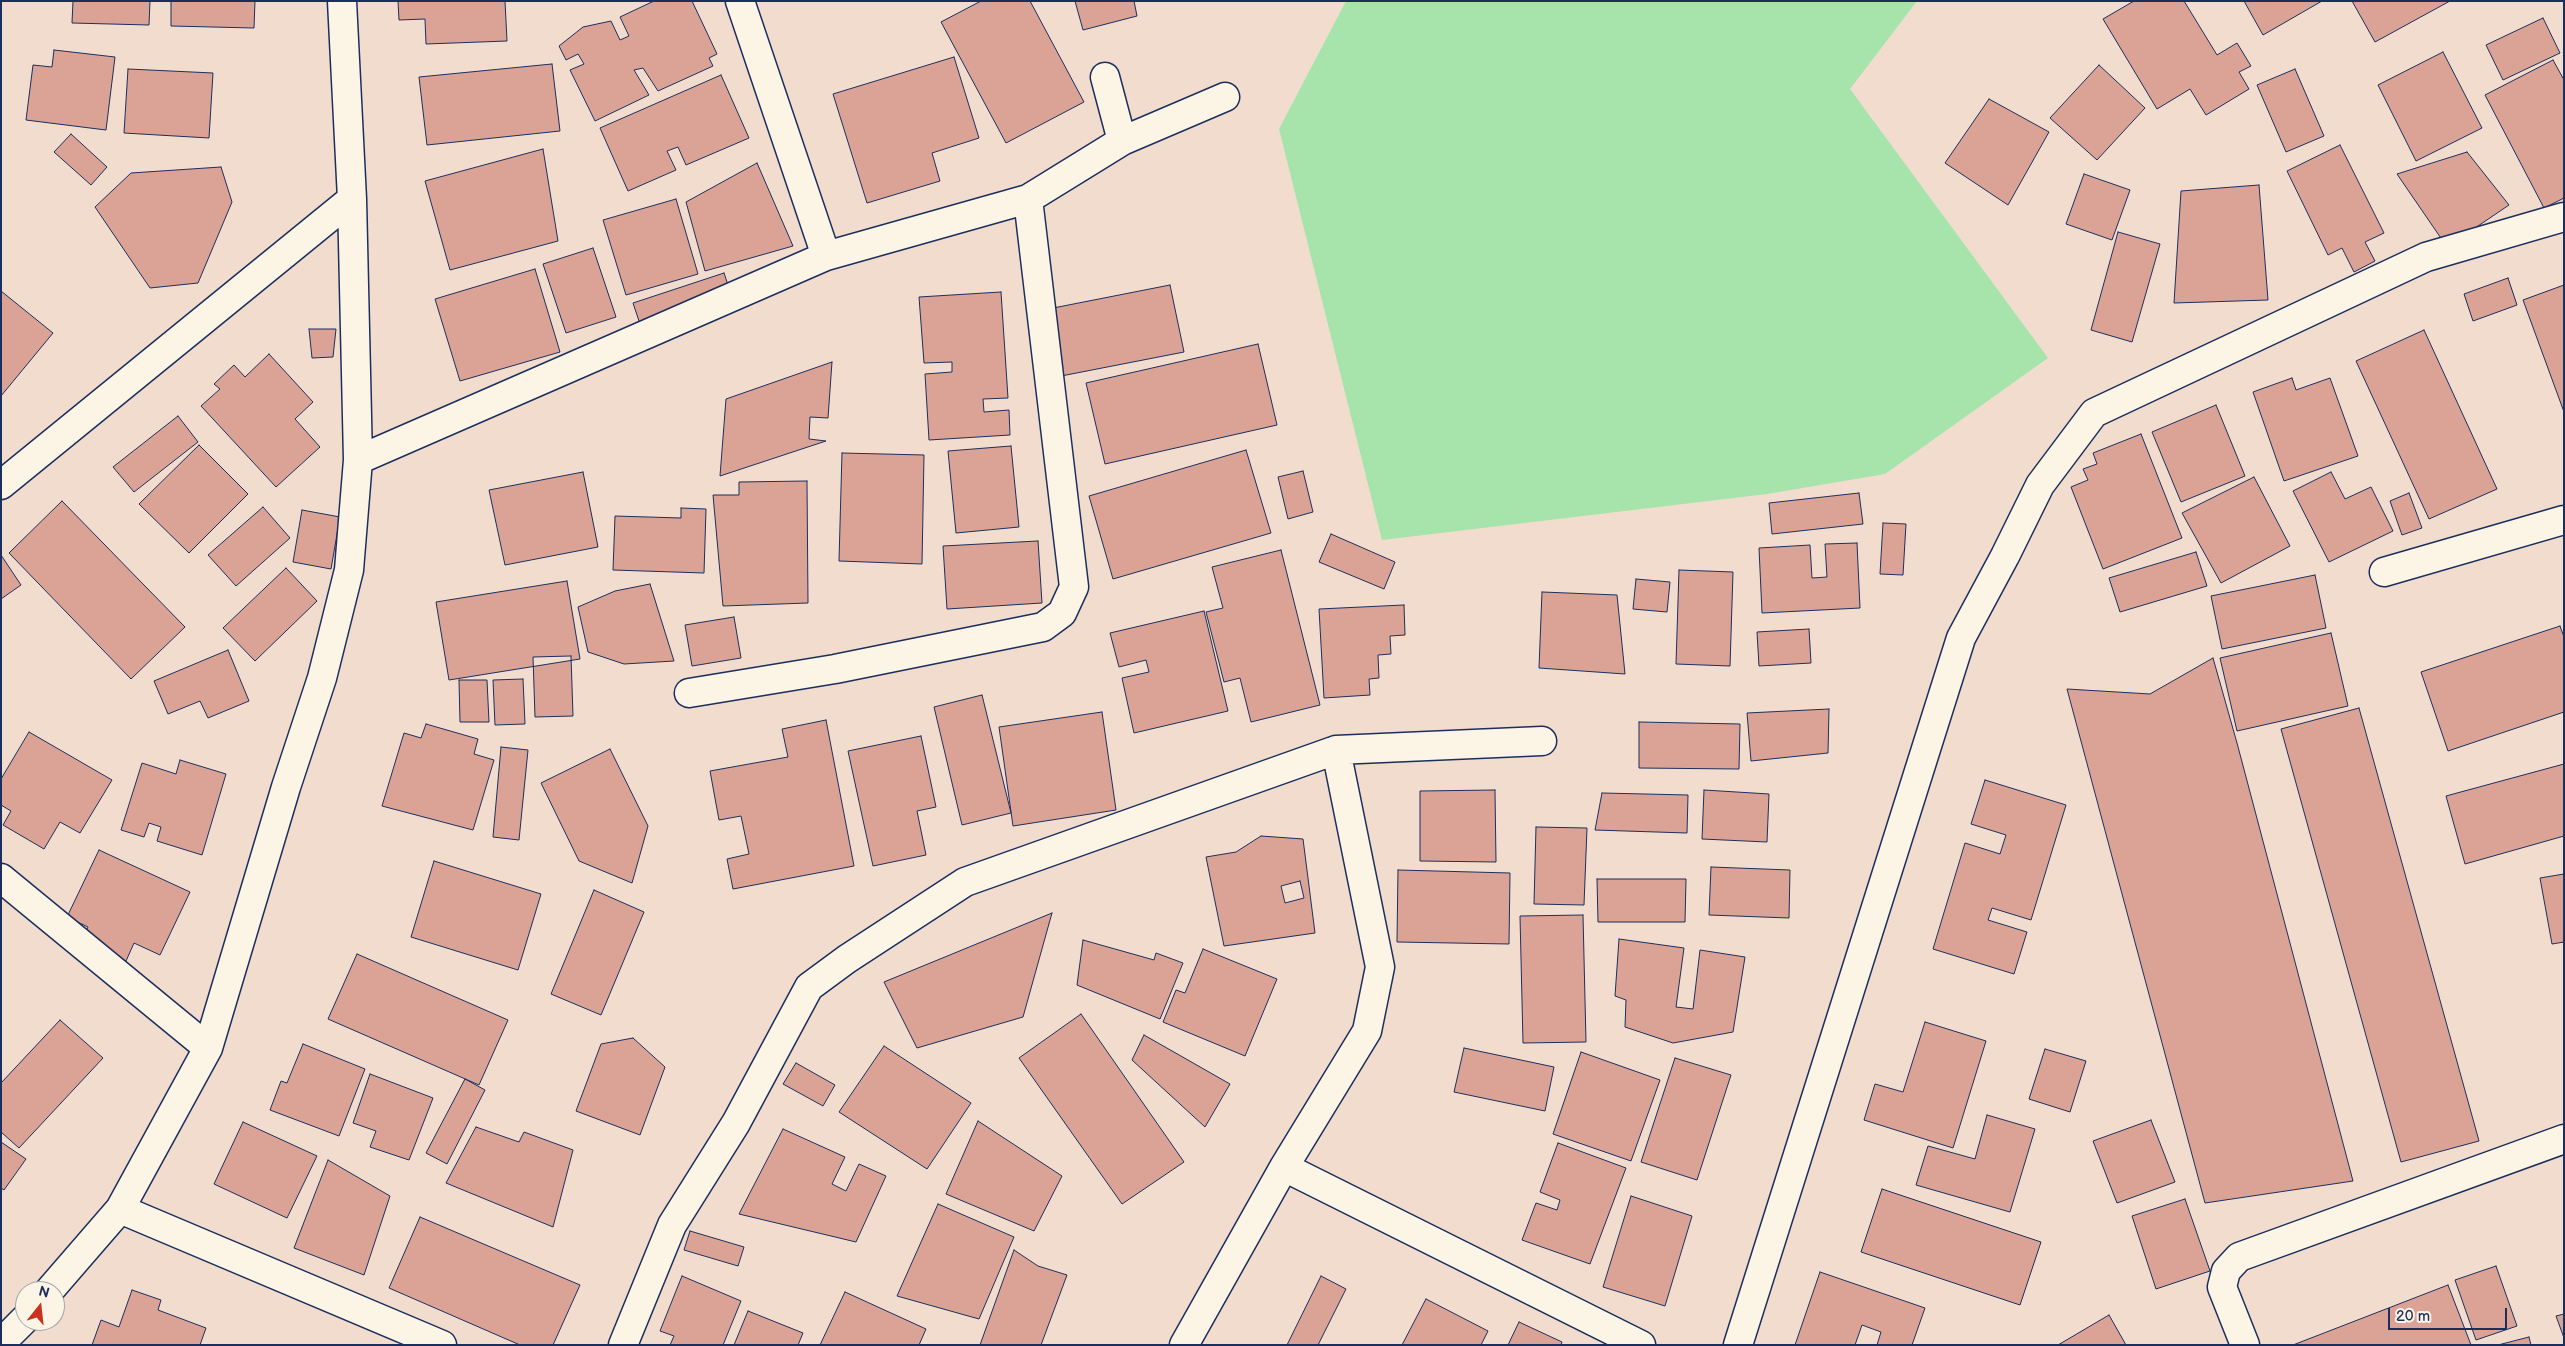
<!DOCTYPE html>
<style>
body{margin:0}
#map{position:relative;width:2565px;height:1346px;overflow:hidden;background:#f2dccd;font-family:"Balsamiq Sans",sans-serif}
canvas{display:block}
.frame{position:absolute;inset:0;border:2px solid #1b2f5e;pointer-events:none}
.north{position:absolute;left:15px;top:1281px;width:50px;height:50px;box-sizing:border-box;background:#fcf5e5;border:1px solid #a2a6af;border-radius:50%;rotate:16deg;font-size:14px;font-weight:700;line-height:20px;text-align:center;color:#1b2f5e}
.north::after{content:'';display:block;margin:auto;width:18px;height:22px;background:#c8321e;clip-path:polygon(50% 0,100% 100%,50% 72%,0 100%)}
.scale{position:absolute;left:2388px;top:1308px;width:119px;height:22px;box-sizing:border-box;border:2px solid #1b2f5e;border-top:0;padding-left:6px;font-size:15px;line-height:18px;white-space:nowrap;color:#1b2f5e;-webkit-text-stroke:4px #fcf5e5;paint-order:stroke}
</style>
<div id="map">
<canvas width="2565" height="1346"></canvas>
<div class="frame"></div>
<div class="north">N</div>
<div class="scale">20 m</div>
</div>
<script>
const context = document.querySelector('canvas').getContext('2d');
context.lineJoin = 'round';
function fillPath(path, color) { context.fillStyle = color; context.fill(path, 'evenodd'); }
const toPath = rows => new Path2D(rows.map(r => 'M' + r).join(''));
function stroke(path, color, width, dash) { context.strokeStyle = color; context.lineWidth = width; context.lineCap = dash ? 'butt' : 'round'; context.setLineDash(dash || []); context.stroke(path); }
fillPath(toPath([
 [1346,1,1917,1,1850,89,2048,358,1885,474,1767,494,1382,540,1279,129]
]), '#a6e4ac');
const building = toPath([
 [73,1,150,1,149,25,72,23,73,1],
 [171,1,255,1,254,28,171,26,171,1],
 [398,1,505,1,507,41,426,44,425,19,399,20,398,1],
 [654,1,692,1,717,54,709,58,713,66,658,91,643,68,634,70,649,95,595,121,570,70,584,64,578,54,566,60,559,46,583,27,611,21,620,40,629,36,620,17,654,1],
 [981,1,1030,1,1084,102,1006,143,941,22,981,1],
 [1075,1,1134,1,1137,16,1083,30,1075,1],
 [2134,1,2184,1,2217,55,2237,43,2251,66,2239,72,2249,89,2206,115,2190,89,2157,109,2103,19,2134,1],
 [2244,1,2322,1,2263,35,2244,1],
 [2352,1,2450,1,2375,42,2352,1],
 [2543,18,2560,53,2503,80,2486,45,2543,18],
 [54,50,115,57,106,130,26,120,33,65,52,67,54,50],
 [2443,52,2482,128,2416,161,2378,85,2443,52],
 [954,57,979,138,932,153,940,181,867,203,833,94,954,57],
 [2553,60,2564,80,2564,198,2544,208,2485,95,2553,60],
 [552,64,560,131,427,145,419,77,552,64],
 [2099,65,2145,108,2097,160,2050,118,2099,65],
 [128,69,213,73,209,138,124,133,128,69],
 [2295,69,2324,136,2286,152,2257,85,2295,69],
 [721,75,749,138,686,165,678,147,667,151,676,170,628,191,600,128,721,75],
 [1989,99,2049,132,2008,205,1945,163,1989,99],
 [71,134,107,167,91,185,54,152,71,134],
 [2340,145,2384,233,2365,242,2375,261,2354,272,2342,248,2328,255,2287,171,2340,145],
 [543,149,558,241,450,270,425,181,543,149],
 [2467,152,2509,205,2447,247,2397,174,2467,152],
 [757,163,793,246,705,271,686,202,757,163],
 [221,167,232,202,198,283,150,288,95,207,131,173,221,167],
 [2084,174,2130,190,2112,240,2066,224,2084,174],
 [2259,185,2268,300,2174,303,2181,191,2259,185],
 [676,199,698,274,626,295,603,220,676,199],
 [2118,232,2160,244,2132,342,2091,330,2118,232],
 [593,248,616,317,566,333,543,264,593,248],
 [535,269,560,352,460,381,435,299,535,269],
 [724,273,731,294,640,324,633,303,724,273],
 [2508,278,2517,305,2473,321,2464,294,2508,278],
 [1170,285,1184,352,1056,377,1043,310,1170,285],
 [2564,285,2564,412,2523,300,2564,285],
 [1,291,53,333,1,396,1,291],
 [1001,292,1008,398,983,399,984,412,1009,410,1010,435,929,440,925,374,952,372,952,362,924,363,919,297,1001,292],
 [309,329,336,329,333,357,312,358,309,329],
 [2424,330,2497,489,2429,519,2356,361,2424,330],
 [1258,344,1277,425,1105,464,1086,383,1258,344],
 [269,354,313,402,295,419,320,447,276,487,201,406,220,389,214,384,234,365,245,377,269,354],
 [832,362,828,418,810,417,809,439,826,441,720,476,726,399,832,362],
 [2292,378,2296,390,2330,378,2358,456,2284,481,2253,392,2292,378],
 [2216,405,2245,476,2181,502,2152,432,2216,405],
 [178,416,198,442,134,492,113,467,178,416],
 [2141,434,2182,538,2103,569,2071,487,2088,480,2083,469,2097,464,2093,453,2141,434],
 [199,445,248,494,189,553,139,504,199,445],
 [1011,446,1019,527,956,533,948,451,1011,446],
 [1246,450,1271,533,1113,579,1089,496,1246,450],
 [842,453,924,455,922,564,839,561,842,453],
 [1303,471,1313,512,1288,519,1278,477,1303,471],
 [583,472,598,547,505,565,489,490,583,472],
 [2331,472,2345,499,2371,487,2393,531,2329,562,2293,491,2331,472],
 [2254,477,2290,546,2221,583,2182,513,2254,477],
 [807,481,808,603,723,606,713,495,739,495,739,482,807,481],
 [1859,493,1863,524,1772,534,1769,503,1859,493],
 [2409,493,2422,528,2402,535,2390,501,2409,493],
 [62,501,185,627,131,679,9,553,62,501],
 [263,507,290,538,236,586,208,555,263,507],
 [681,508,706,509,704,573,613,570,615,516,681,518,681,508],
 [302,510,340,517,331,569,293,562,302,510],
 [1883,523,1906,524,1903,575,1880,574,1883,523],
 [1331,534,1395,562,1384,589,1319,562,1331,534],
 [1038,541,1042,603,947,609,943,546,1038,541],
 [1857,543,1860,608,1762,613,1759,548,1810,545,1812,578,1827,577,1825,544,1857,543],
 [1281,550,1320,705,1251,722,1240,678,1224,682,1206,612,1223,608,1212,567,1281,550],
 [2196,552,2207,586,2120,612,2109,578,2196,552],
 [1,555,21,585,1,599,1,555],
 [286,568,317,601,255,661,223,628,286,568],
 [1679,570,1733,572,1730,666,1676,664,1679,570],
 [2315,575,2326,628,2222,649,2211,596,2315,575],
 [1636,579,1670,582,1667,612,1633,609,1636,579],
 [567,581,580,659,449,680,436,602,567,581],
 [650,584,674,661,624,664,588,652,578,607,615,591,650,584],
 [1542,592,1617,595,1625,674,1539,668,1542,592],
 [1404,605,1405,635,1390,636,1391,654,1378,655,1379,678,1369,679,1370,695,1324,698,1319,609,1404,605],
 [1204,611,1228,711,1134,733,1122,678,1149,672,1146,660,1119,667,1110,633,1204,611],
 [734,617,741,658,692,666,685,625,734,617],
 [2560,626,2564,637,2564,712,2448,751,2421,672,2560,626],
 [1809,629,1811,663,1759,666,1757,632,1809,629],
 [2331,633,2348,706,2237,731,2220,658,2331,633],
 [228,650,249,701,208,718,200,701,168,714,154,681,228,650],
 [571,656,573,716,535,717,533,657,571,656],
 [2213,658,2237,743,2353,1181,2205,1203,2067,689,2150,694,2213,658],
 [523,679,525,724,495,725,493,680,523,679],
 [459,680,487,680,489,722,460,722,459,680],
 [982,695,1011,813,962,825,934,707,982,695],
 [2359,708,2479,1141,2401,1162,2281,729,2359,708],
 [1829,709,1828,753,1751,761,1747,713,1829,709],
 [1102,712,1116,810,1013,826,999,727,1102,712],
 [826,720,854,866,733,889,727,859,749,854,741,816,719,820,710,771,788,757,782,729,826,720],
 [1639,722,1740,724,1739,769,1639,768,1639,722],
 [426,724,478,739,474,754,494,760,473,830,382,806,404,733,421,738,426,724],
 [29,732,112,780,80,833,60,822,44,849,3,825,11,811,1,805,1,779,29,732],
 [921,736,936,807,917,811,926,855,873,866,848,751,921,736],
 [501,747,528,750,519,840,493,837,501,747],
 [610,749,648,826,632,883,579,861,541,783,610,749],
 [180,760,226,774,202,855,157,841,161,827,149,823,144,837,121,830,142,763,176,774,180,760],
 [2564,764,2564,836,2465,864,2446,796,2564,764],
 [1985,780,2066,805,2031,920,1992,908,1988,920,2027,932,2014,974,1933,949,1965,843,2000,854,2006,835,1971,824,1985,780],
 [1495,790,1496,862,1420,861,1420,791,1495,790],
 [1704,790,1769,794,1767,842,1702,839,1704,790],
 [1602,793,1688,795,1687,833,1595,830,1602,793],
 [1536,827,1587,828,1584,905,1534,904,1536,827],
 [1261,836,1303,839,1315,933,1224,946,1206,857,1236,852,1261,836],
 [1300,881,1304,898,1285,903,1281,886,1300,881],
 [99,850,190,892,160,955,134,943,126,961,82,940,88,927,67,917,99,850],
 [434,861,541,894,518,970,411,937,434,861],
 [1711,867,1790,870,1789,918,1709,915,1711,867],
 [1398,870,1510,873,1509,944,1397,942,1398,870],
 [2564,874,2564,942,2552,944,2540,878,2564,874],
 [1597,879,1686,879,1685,922,1598,922,1597,879],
 [594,890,644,912,601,1015,551,994,594,890],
 [1052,913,1023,1017,917,1048,884,982,1052,913],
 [1583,915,1586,1042,1523,1043,1520,916,1583,915],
 [1619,939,1684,948,1676,1007,1693,1009,1700,950,1745,957,1733,1032,1673,1043,1625,1027,1626,1000,1615,996,1619,939],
 [1083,940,1154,960,1156,953,1183,963,1160,1019,1077,985,1083,940],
 [1203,949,1277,979,1245,1056,1163,1022,1176,990,1185,993,1203,949],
 [357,954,508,1020,479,1085,328,1019,357,954],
 [1081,1014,1184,1162,1122,1204,1019,1058,1081,1014],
 [60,1020,103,1058,19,1148,1,1132,1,1083,60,1020],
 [1925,1022,1986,1041,1953,1148,1864,1120,1875,1084,1903,1092,1925,1022],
 [1144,1035,1230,1084,1205,1127,1132,1060,1144,1035],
 [633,1038,665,1067,640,1135,576,1111,601,1044,633,1038],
 [303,1044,365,1069,339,1136,270,1110,281,1081,287,1083,303,1044],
 [884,1046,971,1103,927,1169,839,1112,884,1046],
 [1464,1048,1554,1067,1545,1111,1454,1092,1464,1048],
 [2045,1049,2086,1061,2070,1112,2029,1099,2045,1049],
 [1581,1052,1660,1080,1631,1161,1553,1134,1581,1052],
 [1675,1058,1731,1075,1697,1180,1641,1162,1675,1058],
 [796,1063,835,1085,823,1106,783,1084,796,1063],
 [370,1074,433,1098,409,1160,370,1147,376,1131,353,1123,370,1074],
 [465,1079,485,1090,447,1164,426,1153,465,1079],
 [1987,1115,2035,1129,2010,1212,1916,1185,1928,1146,1975,1159,1987,1115],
 [2151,1120,2175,1182,2117,1203,2093,1141,2151,1120],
 [978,1121,1062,1176,1034,1231,946,1194,978,1121],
 [243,1122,317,1156,287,1218,214,1184,243,1122],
 [476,1127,519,1142,524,1132,573,1150,553,1227,446,1183,476,1127],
 [783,1129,845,1157,832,1184,846,1191,859,1164,886,1176,856,1242,739,1214,783,1129],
 [1,1142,26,1159,4,1190,1,1188,1,1142],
 [1558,1143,1626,1168,1590,1264,1522,1240,1536,1203,1557,1210,1560,1200,1540,1192,1558,1143],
 [328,1160,390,1196,364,1275,294,1248,328,1160],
 [1882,1189,2041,1242,2020,1305,1861,1252,1882,1189],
 [1631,1196,1692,1216,1665,1306,1603,1287,1631,1196],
 [2185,1199,2210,1271,2156,1289,2132,1216,2185,1199],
 [938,1204,1014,1237,979,1319,897,1296,938,1204],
 [420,1217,580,1285,553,1345,520,1345,389,1288,420,1217],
 [690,1231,744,1247,738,1266,684,1250,690,1231],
 [1014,1250,1038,1266,1067,1275,1041,1345,980,1345,1014,1250],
 [2496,1266,2517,1326,2476,1340,2455,1280,2496,1266],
 [1820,1272,1925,1308,1912,1345,1877,1345,1881,1332,1862,1325,1855,1345,1795,1345,1820,1272],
 [682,1276,741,1301,723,1345,670,1345,674,1336,660,1331,682,1276],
 [1321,1276,1346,1289,1318,1345,1287,1345,1321,1276],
 [2448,1285,2471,1345,2293,1345,2448,1285],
 [132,1290,161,1300,158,1310,206,1328,200,1345,92,1345,101,1320,119,1327,132,1290],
 [845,1292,926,1329,919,1345,820,1345,845,1292],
 [1426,1299,1488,1331,1481,1345,1402,1345,1426,1299],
 [748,1311,803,1333,798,1345,734,1345,748,1311],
 [2564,1314,2564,1338,2556,1316,2564,1314],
 [2109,1315,2126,1345,2058,1345,2109,1315],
 [1519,1322,1562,1342,1561,1345,1508,1345,1519,1322],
 [2529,1337,2531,1345,2498,1345,2529,1337]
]);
fillPath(building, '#dba396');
stroke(building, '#1b2f5e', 1);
const minor = toPath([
 [740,1,826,256],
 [1105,77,1122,141],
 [358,460,826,256,1028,199,1122,141,1225,97],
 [1,485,352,199],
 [2384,572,2564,520],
 [689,693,835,669,1043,627,1062,613,1074,587,1028,199],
 [1,878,208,1048],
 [1284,1167,1641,1345],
 [120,1209,442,1345],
 [49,1291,120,1209,208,1048,286,787,322,678,349,570,358,460,352,199,342,1],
 [1,1343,25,1319],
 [623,1345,672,1225,736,1123,809,987,847,959,965,882,1336,750,1542,741],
 [1184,1345,1284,1167,1367,1031,1380,967,1336,750],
 [1738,1345,1961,638,2005,556,2040,485,2094,413,2426,257,2564,217],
 [2245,1345,2222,1287,2226,1271,2239,1257,2564,1139]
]);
stroke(minor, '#1b2f5e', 31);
stroke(minor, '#fcf5e5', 28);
</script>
